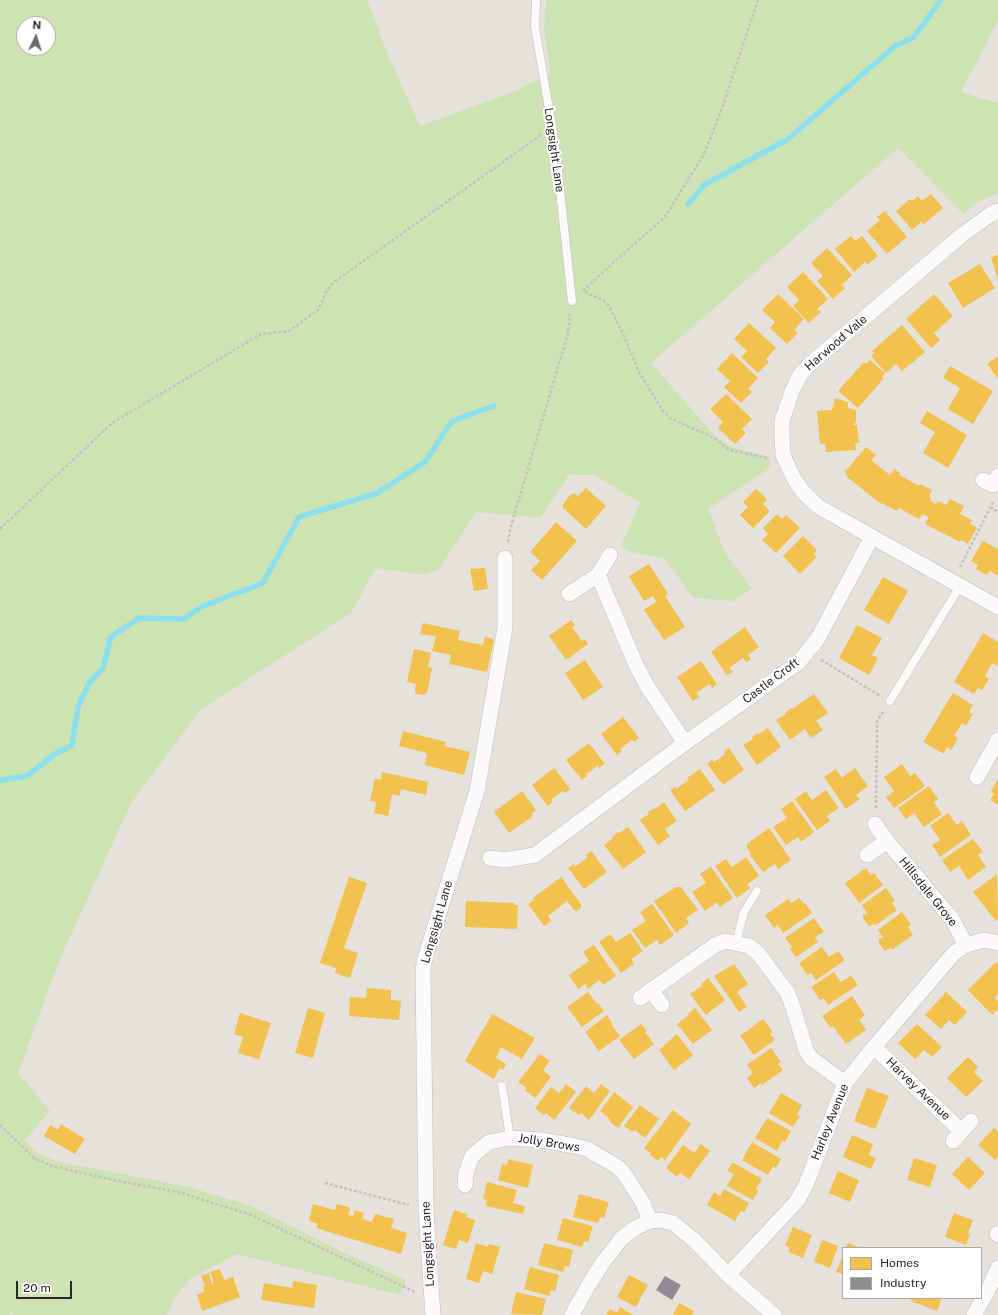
<!DOCTYPE html>
<style>
body{margin:0}
#map{position:relative;width:998px;height:1315px;overflow:hidden;background:#e7e1dc;font-family:"Public Sans",sans-serif}
canvas{display:block}
.legend{position:absolute;left:842px;top:1247px;width:140px;height:52px;box-sizing:border-box;background:#fff;border:1px solid #a9a9a9;margin:0;padding:5px 7px;list-style:none;font-size:12px;color:#282828}
.legend li{display:flex;align-items:center;gap:8px;height:20px}
.legend b{width:20px;border:1px solid #a9a9a9}
.north{position:absolute;left:16px;top:16px;width:40px;height:40px;box-sizing:border-box;background:#fff;border:1px solid #a9a9a9;border-radius:50%;rotate:4deg;font-size:11px;font-weight:700;line-height:16px;text-align:center;color:#282828}
.north::after{content:'';display:block;margin:auto;width:14px;height:18px;background:#6b6967;clip-path:polygon(50% 0,100% 100%,50% 72%,0 100%)}
.scale{position:absolute;left:16px;top:1281px;width:56px;height:18px;box-sizing:border-box;border:2px solid #282828;border-top:0;padding-left:5px;font-size:12px;line-height:14px;white-space:nowrap;color:#282828;-webkit-text-stroke:3px #fff;paint-order:stroke}
</style>
<div id="map">
<canvas width="998" height="1315"></canvas>
<ul class="legend">
<li><b style="height:11px;background:#f2c14e"></b>Homes</li>
<li><b style="height:11px;background:#8d8d92"></b>Industry</li>
</ul>
<div class="north">N</div>
<div class="scale">20 m</div>
</div>
<script>
const context = document.querySelector('canvas').getContext('2d');
context.lineJoin = 'round';
function fillPath(path, color) { context.fillStyle = color; context.fill(path, 'evenodd'); }
const toPath = rows => new Path2D(rows.map(r => 'M' + r).join(''));
function stroke(path, color, width, dash) { context.strokeStyle = color; context.lineWidth = width; context.lineCap = dash ? 'butt' : 'round'; context.setLineDash(dash || []); context.stroke(path); }
function drawText(font, color, halo, rows, align = 'center') {
  context.font = font + ' "Public Sans",sans-serif'; context.lineWidth = 4; context.setLineDash([]); context.textBaseline = 'middle'; context.strokeStyle = halo; context.fillStyle = color; for (const [text, x, y, turn = 0] of rows) {
    context.save(); context.translate(x, y); context.rotate((+turn || 0) * Math.PI / 180); context.textAlign = isNaN(turn) ? turn : align; if (halo) context.strokeText(text, 0, 0); context.fillText(text, 0, 0); context.restore();
  }
}
fillPath(toPath([
 [0,0,367,0,386,50,420,126,518,90,532,82,550,74,544,27,546,0,998,0,998,20,961,92,998,103,998,193,978,202,963,214,898,148,651,363,716,437,731,447,769,457,770,468,708,509,725,553,752,589,733,601,694,598,665,559,628,551,621,546,640,503,595,475,569,475,540,518,476,512,438,570,427,574,415,574,376,568,351,613,200,710,130,805,60,959,18,1073,50,1111,24,1141,39,1154,56,1161,189,1187,249,1205,345,1253,406,1280,400,1295,237,1254,191,1278,177,1294,167,1315,14,1315,10,1312,9,1315,0,1315],
 [24,24,48,24,48,48,24,48]
]), '#cde3b4');
fillPath(toPath([
 [931,194,943,208,924,224,921,222,912,230,896,211,910,199,912,201,918,196,922,201],
 [885,211,907,237,887,254,867,231,880,220,877,217],
 [851,236,855,241,862,236,878,256,867,265,865,262,854,272,835,249],
 [827,248,852,275,842,285,845,288,833,299,817,281,823,276,811,263],
 [998,255,998,280,991,257],
 [980,264,995,288,963,308,948,283],
 [803,272,828,299,817,309,821,312,809,323,793,306,799,300,787,287],
 [778,294,804,319,794,330,798,333,787,344,770,328,775,322,762,310],
 [934,294,953,316,934,333,940,340,931,348,906,319],
 [749,323,776,348,766,359,769,362,758,373,741,357,747,351,734,339],
 [902,325,925,352,902,371,896,364,886,373,871,356,874,353,872,351],
 [732,353,758,378,748,389,752,392,741,403,724,387,730,381,717,369],
 [998,356,998,379,987,364],
 [870,360,885,373,882,377,884,378,858,408,838,391,864,362,866,364],
 [950,366,993,391,973,424,948,409,960,388,943,378],
 [726,394,752,419,742,429,746,433,735,444,718,428,723,422,710,409],
 [835,398,848,402,848,408,856,410,856,422,853,425,857,425,859,443,855,443,856,450,826,452,825,444,820,444,817,411,832,410],
 [927,411,967,435,948,468,923,453,935,432,920,423],
 [866,447,876,455,871,460,890,475,894,469,900,473,899,475,919,486,920,484,932,490,929,496,931,498,930,500,936,504,938,501,946,505,950,499,964,506,960,514,972,520,970,524,977,528,968,544,961,540,960,542,925,524,929,517,922,514,919,519,899,508,897,511,882,503,881,504,846,476,847,474,845,472],
 [586,488,606,506,586,529,563,508,563,504,571,494,576,494,578,496],
 [756,489,767,499,763,504,770,511,753,528,740,515,748,507,743,502],
 [777,514,782,519,786,515,800,528,776,553,762,540,768,534,763,528],
 [556,522,577,541,542,580,531,570,540,561,530,552],
 [803,536,817,550,814,554,817,557,800,574,783,556],
 [983,541,998,549,998,576,990,571,987,575,976,569,978,565,971,561],
 [649,564,668,594,665,596,685,627,664,640,644,610,656,602,653,596,644,601,629,576],
 [485,568,488,589,474,591,470,569],
 [883,577,908,591,889,624,864,610],
 [571,620,575,625,572,627,582,641,585,639,588,644,566,660,549,636],
 [423,623,460,631,458,640,483,645,485,637,494,639,487,672,449,664,451,655,432,651,436,636,420,634],
 [857,625,882,638,872,655,878,658,869,675,839,658],
 [745,627,759,647,748,655,751,659,746,662,743,658,729,668,733,672,727,675,711,652],
 [983,633,998,642,998,663,996,666,992,663,985,676,989,679,982,690,978,688,974,694,954,682],
 [414,649,431,653,428,667,432,668,427,693,423,695,416,694,415,690,416,684,407,682],
 [585,660,603,687,583,700,565,673],
 [701,661,717,684,712,688,710,684,696,693,699,697,693,701,677,677],
 [953,693,973,705,969,712,973,714,966,726,962,723,954,736,958,738,951,750,947,747,944,754,923,742],
 [814,694,828,713,816,721,823,730,811,738,805,729,790,740,776,720,786,714,785,713,791,708,792,709],
 [623,717,639,738,634,742,632,740,620,749,622,751,617,755,601,734],
 [768,728,781,747,757,765,743,745,753,739,752,737,758,733,759,734],
 [403,731,446,742,445,746,470,752,464,775,425,765,427,753,399,746],
 [589,743,605,764,599,768,598,765,592,770,586,774,587,776,582,780,566,760],
 [729,748,744,770,723,785,707,764,712,760,714,762,720,758,725,754,724,752],
 [902,764,910,776,915,773,925,786,894,808,886,797,894,791,884,777],
 [554,768,570,789,565,793,563,791,557,795,551,800,553,802,548,806,532,785],
 [855,768,868,786,856,795,860,799,846,809,824,777,836,769,842,778],
 [700,769,715,790,685,811,670,790,675,787,676,789,689,780,687,778],
 [382,772,428,782,426,795,401,789,400,796,392,794,388,816,374,813,376,802,370,801,375,778,381,780],
 [998,779,998,805,990,800,994,794,991,791],
 [929,786,938,799,934,802,942,814,924,827,914,813,906,819,898,808],
 [826,790,839,808,827,816,830,821,817,830,795,799,806,791,812,800],
 [522,791,536,810,531,814,533,816,509,833,494,812],
 [792,801,814,832,801,842,798,837,786,845,773,827,787,818,781,809],
 [664,802,677,821,665,829,670,836,658,845,640,820,649,814,648,812,654,808,655,809],
 [948,813,957,825,962,821,971,835,940,857,932,845,940,840,930,826],
 [628,827,646,852,623,869,604,845,613,838,612,837,618,832,619,833],
 [769,828,791,860,778,869,775,864,763,872,750,855,751,854,747,847,747,844],
 [973,839,983,852,978,855,986,867,968,880,959,866,950,872,942,860],
 [591,851,607,872,584,889,568,868,574,864,575,867,587,858,586,855],
 [746,857,759,876,747,884,750,888,737,898,715,866,726,859,732,867],
 [711,867,733,898,720,907,717,902,705,911,692,892,706,883,700,874],
 [866,868,871,875,874,873,883,885,859,903,845,883],
 [997,874,998,920,996,921,973,892],
 [349,877,367,883,344,948,358,953,350,978,335,973,336,968,320,963],
 [561,877,581,904,581,908,577,911,574,910,567,901,548,916,551,921,544,926,528,904,534,900,533,898],
 [676,887,681,887,698,910,686,918,689,923,676,933,654,901],
 [886,888,895,901,892,903,897,910,876,925,875,924,869,926,863,918,863,915,867,913,862,905],
 [799,898,804,904,805,903,812,913,783,933,778,925,774,928,765,915,788,899,791,903],
 [466,901,514,903,514,905,518,905,517,929,465,927],
 [652,904,674,935,660,945,657,940,645,948,632,930,646,921,640,912],
 [902,912,911,925,908,927,913,935,892,950,891,948,885,951,879,943,879,939,883,937,878,930],
 [814,918,824,932,815,937,818,942,796,957,790,949,792,947,785,938],
 [630,933,643,951,631,959,634,964,621,973,599,942,610,934,616,942],
 [594,945,616,976,603,985,599,980,588,989,585,984,578,989,569,975,589,961,583,952],
 [822,947,829,957,838,951,845,960,816,980,811,973,807,975,799,963],
 [996,962,998,964,998,994,995,998,998,1001,998,1009,992,1015,968,990],
 [734,964,748,984,737,992,747,1007,739,1012,714,976],
 [834,972,841,982,851,976,858,985,828,1005,823,998,820,1000,811,987],
 [708,978,725,1000,706,1015,690,994,702,986,701,984],
 [367,988,391,990,391,1000,401,1001,399,1020,349,1016,350,997,366,998],
 [588,992,597,1004,598,1003,604,1011,582,1027,567,1007],
 [946,992,967,1012,955,1025,949,1020,941,1029,925,1015],
 [852,996,865,1015,859,1020,866,1030,846,1044,833,1026,830,1027,822,1016],
 [308,1008,325,1013,313,1058,295,1053],
 [695,1008,712,1030,693,1044,677,1024,689,1015,688,1014],
 [240,1013,271,1023,259,1059,238,1053,243,1037,234,1034],
 [492,1014,535,1038,522,1059,501,1047,496,1058,506,1064,503,1070,500,1068,494,1079,465,1061],
 [607,1015,612,1023,611,1024,620,1036,599,1051,585,1032],
 [763,1019,773,1032,770,1034,775,1040,754,1055,740,1036],
 [641,1024,647,1031,645,1032,654,1044,634,1059,619,1040],
 [917,1024,942,1047,932,1057,924,1050,915,1059,898,1043],
 [677,1034,693,1055,674,1070,659,1050],
 [771,1048,781,1062,778,1064,783,1070,762,1085,761,1083,754,1088,747,1078,753,1073,747,1065],
 [540,1054,550,1061,543,1070,551,1077,535,1098,525,1090,527,1088,518,1082],
 [968,1057,978,1067,974,1072,983,1081,966,1097,947,1078],
 [566,1084,576,1092,554,1120,546,1113,544,1115,535,1108,551,1087,559,1093],
 [601,1084,610,1091,589,1120,581,1113,579,1115,569,1108,586,1086,594,1093],
 [867,1088,889,1096,875,1129,854,1121],
 [614,1092,633,1107,618,1128,609,1121,610,1119,600,1111],
 [781,1093,802,1105,797,1114,800,1116,793,1127,769,1113],
 [640,1105,659,1119,645,1138,635,1130,633,1132,624,1126],
 [673,1110,691,1124,665,1160,661,1157,658,1161,650,1155,651,1153,644,1148],
 [767,1118,791,1131,785,1142,782,1141,777,1151,755,1138],
 [61,1124,85,1139,75,1154,44,1136,50,1125,58,1130],
 [994,1128,998,1131,998,1157,995,1160,978,1145],
 [852,1135,873,1144,869,1155,876,1158,871,1169,843,1157],
 [752,1142,781,1159,776,1168,773,1166,768,1175,742,1160],
 [701,1144,710,1151,689,1179,680,1173,677,1177,666,1168,683,1145,694,1153],
 [968,1157,985,1173,969,1190,952,1174],
 [914,1158,937,1165,930,1187,907,1180],
 [508,1159,533,1165,528,1188,498,1180,502,1164,507,1165],
 [732,1163,734,1163,762,1179,756,1189,758,1191,753,1200,727,1186,734,1174,729,1172,728,1170],
 [838,1171,859,1180,850,1202,829,1193],
 [487,1182,517,1190,513,1203,524,1206,525,1207,523,1214,486,1206,487,1200,483,1199],
 [724,1189,749,1203,744,1212,741,1211,735,1221,707,1205,714,1192,720,1196],
 [579,1194,609,1202,604,1218,600,1217,598,1223,573,1217],
 [313,1204,335,1210,337,1204,341,1205,350,1208,348,1215,353,1216,355,1210,364,1213,362,1219,372,1222,375,1214,394,1219,391,1228,407,1233,401,1254,316,1228,318,1224,309,1221],
 [454,1210,467,1214,466,1217,475,1220,468,1243,459,1240,456,1249,443,1245],
 [954,1213,973,1220,968,1233,970,1234,966,1245,945,1237],
 [563,1218,593,1226,588,1242,584,1241,582,1247,557,1240],
 [793,1227,812,1235,803,1258,788,1252,790,1248,785,1245],
 [822,1240,838,1246,830,1268,814,1262],
 [476,1243,488,1247,489,1244,500,1247,492,1274,483,1271,479,1283,466,1279],
 [544,1243,573,1250,569,1267,565,1266,563,1272,538,1265],
 [848,1243,861,1248,846,1248],
 [843,1255,843,1274,836,1272],
 [530,1267,559,1275,555,1291,551,1290,549,1296,524,1289],
 [220,1269,224,1280,233,1277,240,1297,202,1311,197,1295,204,1292,203,1287,205,1286,201,1276,209,1273,212,1284,214,1283,210,1272],
 [629,1275,648,1285,636,1307,617,1297],
 [293,1281,317,1285,314,1308,261,1300,264,1283,292,1288],
 [516,1292,546,1299,542,1315,511,1314],
 [912,1298,942,1298,937,1311,911,1301],
 [679,1303,694,1311,692,1315,673,1315],
 [620,1307,633,1315,606,1315,610,1309,617,1313]
]), '#f2c14e');
fillPath(toPath([
 [665,1276,681,1285,672,1300,656,1290]
]), '#8d8d92');
stroke(toPath([
 [688,204,704,185,788,139,895,46,914,37,941,0],
 [0,780,27,776,55,754,72,745,78,707,89,683,103,668,111,637,139,618,184,619,201,607,263,583,299,517,377,493,425,462,452,421,494,406]
]), '#8ddfeb', 5.5);
const lane = toPath([
 [536,0,535,27,555,144,572,301],
 [890,701,960,586],
 [736,943,744,912,757,891],
 [502,1086,510,1138]
]);
const street = toPath([
 [998,211,991,214,962,235,810,364,800,375,792,391,782,421,782,437,783,455,794,479,803,492,819,507,998,607],
 [983,480,993,485,998,476],
 [598,575,636,665,647,686,685,743],
 [569,594,598,575,610,555],
 [977,777,998,740],
 [875,824,887,841,952,919,966,945],
 [867,855,887,841],
 [490,858,505,860,535,855,685,743,798,663,817,640,872,537],
 [651,990,662,1005],
 [640,998,715,945,725,941,749,946,758,953,787,992,792,1004,806,1050,811,1058,845,1083],
 [874,1047,961,1131],
 [953,1141,971,1121],
 [465,1185,466,1173,472,1156,489,1142,510,1138,541,1140,575,1146,587,1149,618,1167,625,1175,643,1203,650,1221],
 [997,1234,998,1235],
 [728,1275,797,1201,806,1185,845,1083,874,1047,954,953,966,945,984,940,998,943],
 [433,1315,426,1210,423,971,425,958,477,791,505,628,505,558],
 [572,1315,588,1286,604,1261,621,1239,635,1228,650,1221,661,1220,673,1223,694,1240,728,1275,774,1315],
 [974,1315,989,1288,998,1268]
]);
stroke(lane, '#c0bebe', 9);
stroke(street, '#c0bebe', 16);
stroke(toPath([
 [583,291,615,261,665,217,704,154,723,106,758,0],
 [585,292,603,300,609,306,624,336,639,372,663,411,670,418,714,438,730,450,768,458],
 [990,507,998,512],
 [0,529,112,423,261,334,289,331,319,309,326,292,334,282,541,135],
 [508,542,511,526,568,333,570,314],
 [960,567,993,502],
 [821,660,879,695],
 [876,808,877,721,884,711],
 [0,1125,34,1158,52,1166,118,1181,182,1193,251,1215,415,1292],
 [325,1183,409,1205]
]), '#c3c2c1', 2.5, [3, 2]);
stroke(lane, '#fbfafa', 8);
stroke(street, '#fbfafa', 15);
drawText('12px', '#282828', '#fff', [
 ["Longsight Lane",554,150,82],
 ["Harwood Vale",836,343,-41],
 ["Castle Croft",771,681,-37],
 ["Hillsdale Grove",928,892,51],
 ["Longsight Lane",437,922,-74],
 ["Harvey Avenue",918,1089,44],
 ["Harley Avenue",830,1122,-68],
 ["Jolly Brows",549,1143,9],
 ["Longsight Lane",428,1244,-93]
]);
</script>
